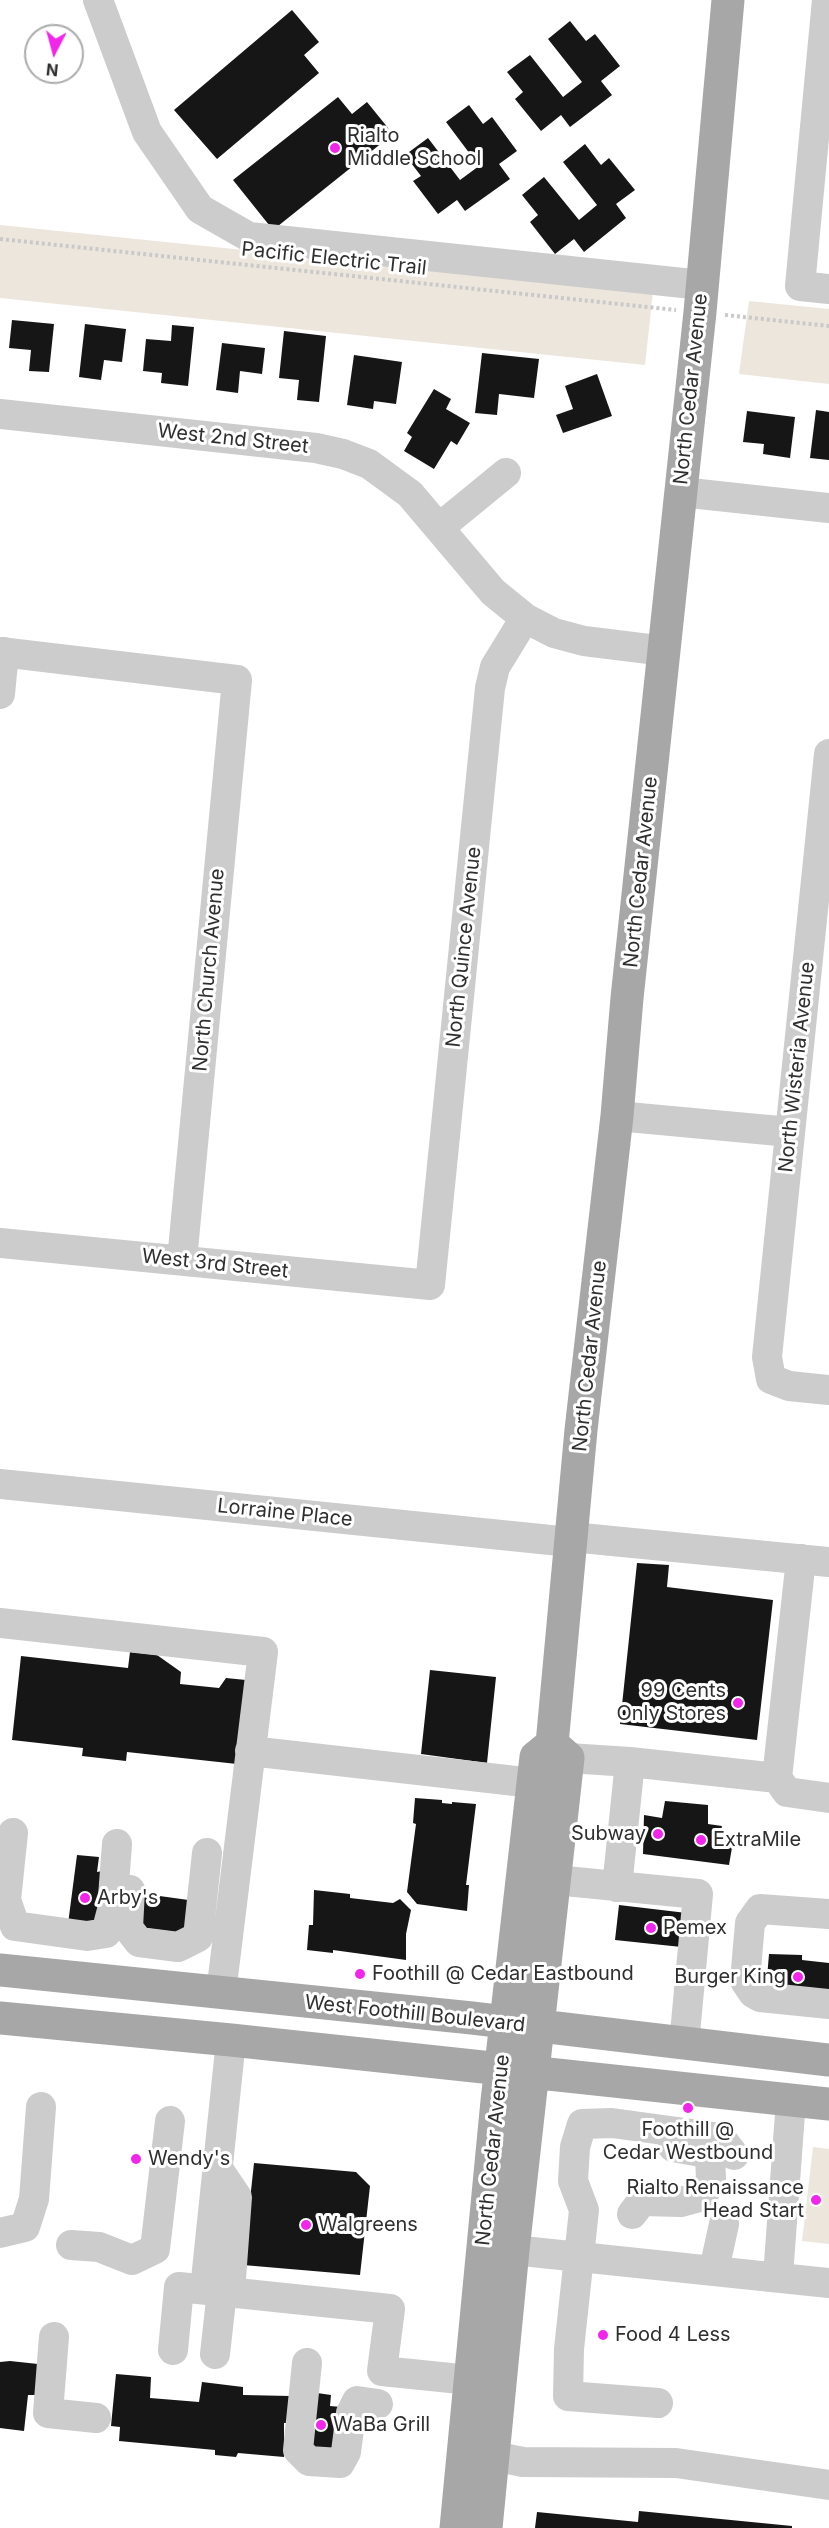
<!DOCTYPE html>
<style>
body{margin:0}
#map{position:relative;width:829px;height:2528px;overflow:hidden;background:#fff;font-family:Inter,sans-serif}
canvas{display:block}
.north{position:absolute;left:24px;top:24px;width:60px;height:60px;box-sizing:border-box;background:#fff;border:2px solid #acacac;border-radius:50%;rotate:186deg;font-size:16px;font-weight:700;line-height:24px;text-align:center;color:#2f2f2f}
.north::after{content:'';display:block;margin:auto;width:21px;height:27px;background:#f226ea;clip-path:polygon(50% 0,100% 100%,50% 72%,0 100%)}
</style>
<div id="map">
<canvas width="829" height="2528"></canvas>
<div class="north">N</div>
</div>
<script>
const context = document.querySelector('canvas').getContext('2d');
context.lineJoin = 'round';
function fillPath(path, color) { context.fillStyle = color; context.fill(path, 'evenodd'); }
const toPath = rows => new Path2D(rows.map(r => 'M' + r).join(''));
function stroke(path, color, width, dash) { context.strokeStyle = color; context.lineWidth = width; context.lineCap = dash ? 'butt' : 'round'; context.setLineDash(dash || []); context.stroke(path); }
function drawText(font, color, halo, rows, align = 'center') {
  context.font = font + ' Inter,sans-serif'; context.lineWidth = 6; context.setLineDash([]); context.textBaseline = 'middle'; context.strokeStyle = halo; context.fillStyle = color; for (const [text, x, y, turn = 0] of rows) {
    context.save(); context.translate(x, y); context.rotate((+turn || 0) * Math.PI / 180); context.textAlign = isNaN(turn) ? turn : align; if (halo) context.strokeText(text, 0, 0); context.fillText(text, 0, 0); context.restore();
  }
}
fillPath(toPath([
 [0,225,653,292,645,365,0,298],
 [749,301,829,309,829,384,739,374],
 [813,2147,829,2149,829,2244,802,2241]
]), '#ede6dc');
fillPath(toPath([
 [292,10,319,42,304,55,319,73,217,159,174,110],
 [570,21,586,41,595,34,620,66,601,81,612,95,570,127,561,115,541,131,515,99,523,92,507,72,530,55,563,97,582,82,548,39],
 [338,97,352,114,367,102,393,134,273,230,233,180],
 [469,105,483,124,492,117,517,151,499,164,510,179,465,211,457,200,438,214,413,181,421,176,405,155,428,138,460,180,479,166,446,122],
 [585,144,601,165,609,158,635,190,616,204,626,218,584,252,574,239,555,254,530,222,538,215,522,195,544,177,579,220,597,205,563,162],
 [12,320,54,324,49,372,29,371,31,350,9,348],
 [85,324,126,329,122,362,104,360,101,380,79,377],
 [172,325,194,327,188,386,161,383,162,373,143,371,146,339,171,341],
 [284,331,326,336,319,402,297,400,299,380,279,378],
 [222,343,265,348,262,374,240,371,238,393,216,390],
 [482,353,539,359,534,398,499,394,497,415,475,413],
 [354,355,402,362,396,404,374,401,373,409,347,405],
 [597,374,612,416,563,433,556,415,573,409,565,386],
 [434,389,451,399,446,409,470,423,457,445,451,441,434,469,404,451,412,437,407,433],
 [816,410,829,412,829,460,810,458],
 [747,411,795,417,790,458,763,454,764,444,743,442],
 [637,1563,669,1565,667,1587,773,1600,757,1740,620,1724],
 [130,1652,157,1655,181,1672,180,1684,219,1688,226,1678,246,1680,237,1764,127,1752,126,1761,82,1756,83,1748,12,1740,21,1656,128,1668],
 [430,1670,496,1677,487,1763,421,1754],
 [415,1798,442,1800,442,1803,452,1804,452,1802,476,1804,466,1885,469,1885,467,1911,417,1904,407,1892,416,1824,413,1823],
 [665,1801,708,1805,708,1824,722,1826,720,1836,734,1836,729,1865,643,1854,644,1815,662,1818],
 [77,1855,99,1857,97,1872,102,1871,97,1928,68,1924],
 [314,1890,350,1894,350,1898,393,1903,400,1899,411,1910,406,1934,406,1960,333,1950,333,1953,307,1950,309,1925,313,1925],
 [138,1893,210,1903,192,1934,136,1927],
 [619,1905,695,1914,691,1948,615,1940],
 [769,1954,802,1955,802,1960,829,1963,829,1997,766,1990],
 [254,2163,356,2172,370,2186,360,2275,243,2265],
 [10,2361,38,2364,35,2395,28,2395,24,2431,0,2428,0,2362],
 [116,2374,151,2377,150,2398,199,2402,202,2382,243,2387,243,2395,290,2396,287,2423,284,2423,284,2457,238,2453,236,2457,215,2455,215,2450,119,2441,120,2427,111,2426],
 [310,2392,331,2395,330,2406,341,2407,332,2454,308,2451],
 [639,2511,792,2526,792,2528,535,2528,537,2512,638,2522]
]), '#161616');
stroke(toPath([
 [0,239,676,310],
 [725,315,829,326]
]), '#c9c9c9', 4, [3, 3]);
stroke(toPath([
 [98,0,147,132,200,209,249,237,702,285],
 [827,0,800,286,829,289],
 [0,414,316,448,343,454,369,464,410,494,493,592,525,618,554,633,584,641,665,651],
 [681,492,829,508],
 [440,527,506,473],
 [0,652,237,680,182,1260],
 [0,694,4,652],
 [829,754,767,1357,771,1379,789,1386,829,1390],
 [617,1116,790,1132],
 [0,1243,430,1285,490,688,495,667,525,618],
 [0,1484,570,1542],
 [571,1537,829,1562],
 [0,1623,263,1652,221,1993],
 [250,1751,533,1783],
 [568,1758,630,1762,777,1778,801,1559],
 [777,1778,787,1792,829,1798],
 [13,1833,6,1900,15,1926,87,1936,106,1933,112,1910,117,1844],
 [555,1880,698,1894,684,2044],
 [617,1887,630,1762],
 [130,1890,128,1928,139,1942,178,1947,198,1937,207,1853],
 [829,1914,760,1909,750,1923,745,1981,753,1993,760,1997,829,2004],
 [218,2169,237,2197,230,2292],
 [632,2214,642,2201,681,2202,703,2196,711,2179,710,2156,701,2152,673,2147],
 [0,2233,25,2227,34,2199,41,2107],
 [71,2245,99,2247,132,2260,155,2249,170,2121],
 [513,2250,829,2283],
 [714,2270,724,2224],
 [778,2276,791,2100],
 [205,2289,231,2040],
 [54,2337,48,2413,96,2418],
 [173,2350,179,2287,390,2309,382,2371,470,2380],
 [215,2354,222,2291],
 [307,2363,298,2450,309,2461,340,2463,346,2452,351,2413,357,2401,378,2404],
 [658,2403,568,2396,569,2349,584,2210,573,2181,575,2147,582,2124,612,2123,721,2138,734,2155],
 [493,2456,523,2462,676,2463,829,2485]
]), '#ccc', 30);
stroke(toPath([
 [0,1970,472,2018,829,2060],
 [0,2018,231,2040,829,2104],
 [456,2528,497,2101,533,1783,536,1757,552,1744,581,1430,617,1116,627,998,700,312,728,0],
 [486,2528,513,2250,568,1758,552,1744]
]), '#a7a7a7', 33);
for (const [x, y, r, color] of [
 [335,148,6,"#f226ea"],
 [738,1703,6,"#f226ea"],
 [658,1834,6,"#f226ea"],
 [701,1840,6,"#f226ea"],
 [85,1898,6,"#f226ea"],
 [651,1928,6,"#f226ea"],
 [360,1974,6,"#f226ea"],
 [798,1977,6,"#f226ea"],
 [688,2108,6,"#f226ea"],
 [136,2159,6,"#f226ea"],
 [816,2200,6,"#f226ea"],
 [306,2225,6,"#f226ea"],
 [603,2335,6,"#f226ea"],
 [321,2425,6,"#f226ea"]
]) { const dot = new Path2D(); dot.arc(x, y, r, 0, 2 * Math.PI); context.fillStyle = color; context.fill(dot); stroke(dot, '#fff', 2); }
drawText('20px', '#2f2f2f', '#fff', [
 ["Rialto",347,136],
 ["Middle School",347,159],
 ["99 Cents",726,1691,"right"],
 ["Only Stores",726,1714,"right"],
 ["Subway",646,1834,"right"],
 ["ExtraMile",713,1840],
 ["Arby's",97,1898],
 ["Pemex",663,1928],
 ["Foothill @ Cedar Eastbound",372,1974],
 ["Burger King",786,1977,"right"],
 ["Foothill @",688,2130,"center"],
 ["Cedar Westbound",688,2153,"center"],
 ["Wendy's",148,2159],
 ["Rialto Renaissance",804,2188,"right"],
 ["Head Start",804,2211,"right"],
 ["Walgreens",318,2225],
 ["Food 4 Less",615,2335],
 ["WaBa Grill",333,2425]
], 'left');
drawText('20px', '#2f2f2f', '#fff', [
 ["Pacific Electric Trail",334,259,6],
 ["North Cedar Avenue",691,389,-84],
 ["West 2nd Street",233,439,6],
 ["North Cedar Avenue",641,872,-84],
 ["North Quince Avenue",464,947,-84],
 ["North Church Avenue",209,970,-85],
 ["North Wisteria Avenue",797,1067,-84],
 ["West 3rd Street",215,1264,6],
 ["North Cedar Avenue",590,1356,-84],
 ["Lorraine Place",285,1513,6],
 ["West Foothill Boulevard",415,2014,6],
 ["North Cedar Avenue",493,2150,-84]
]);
</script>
